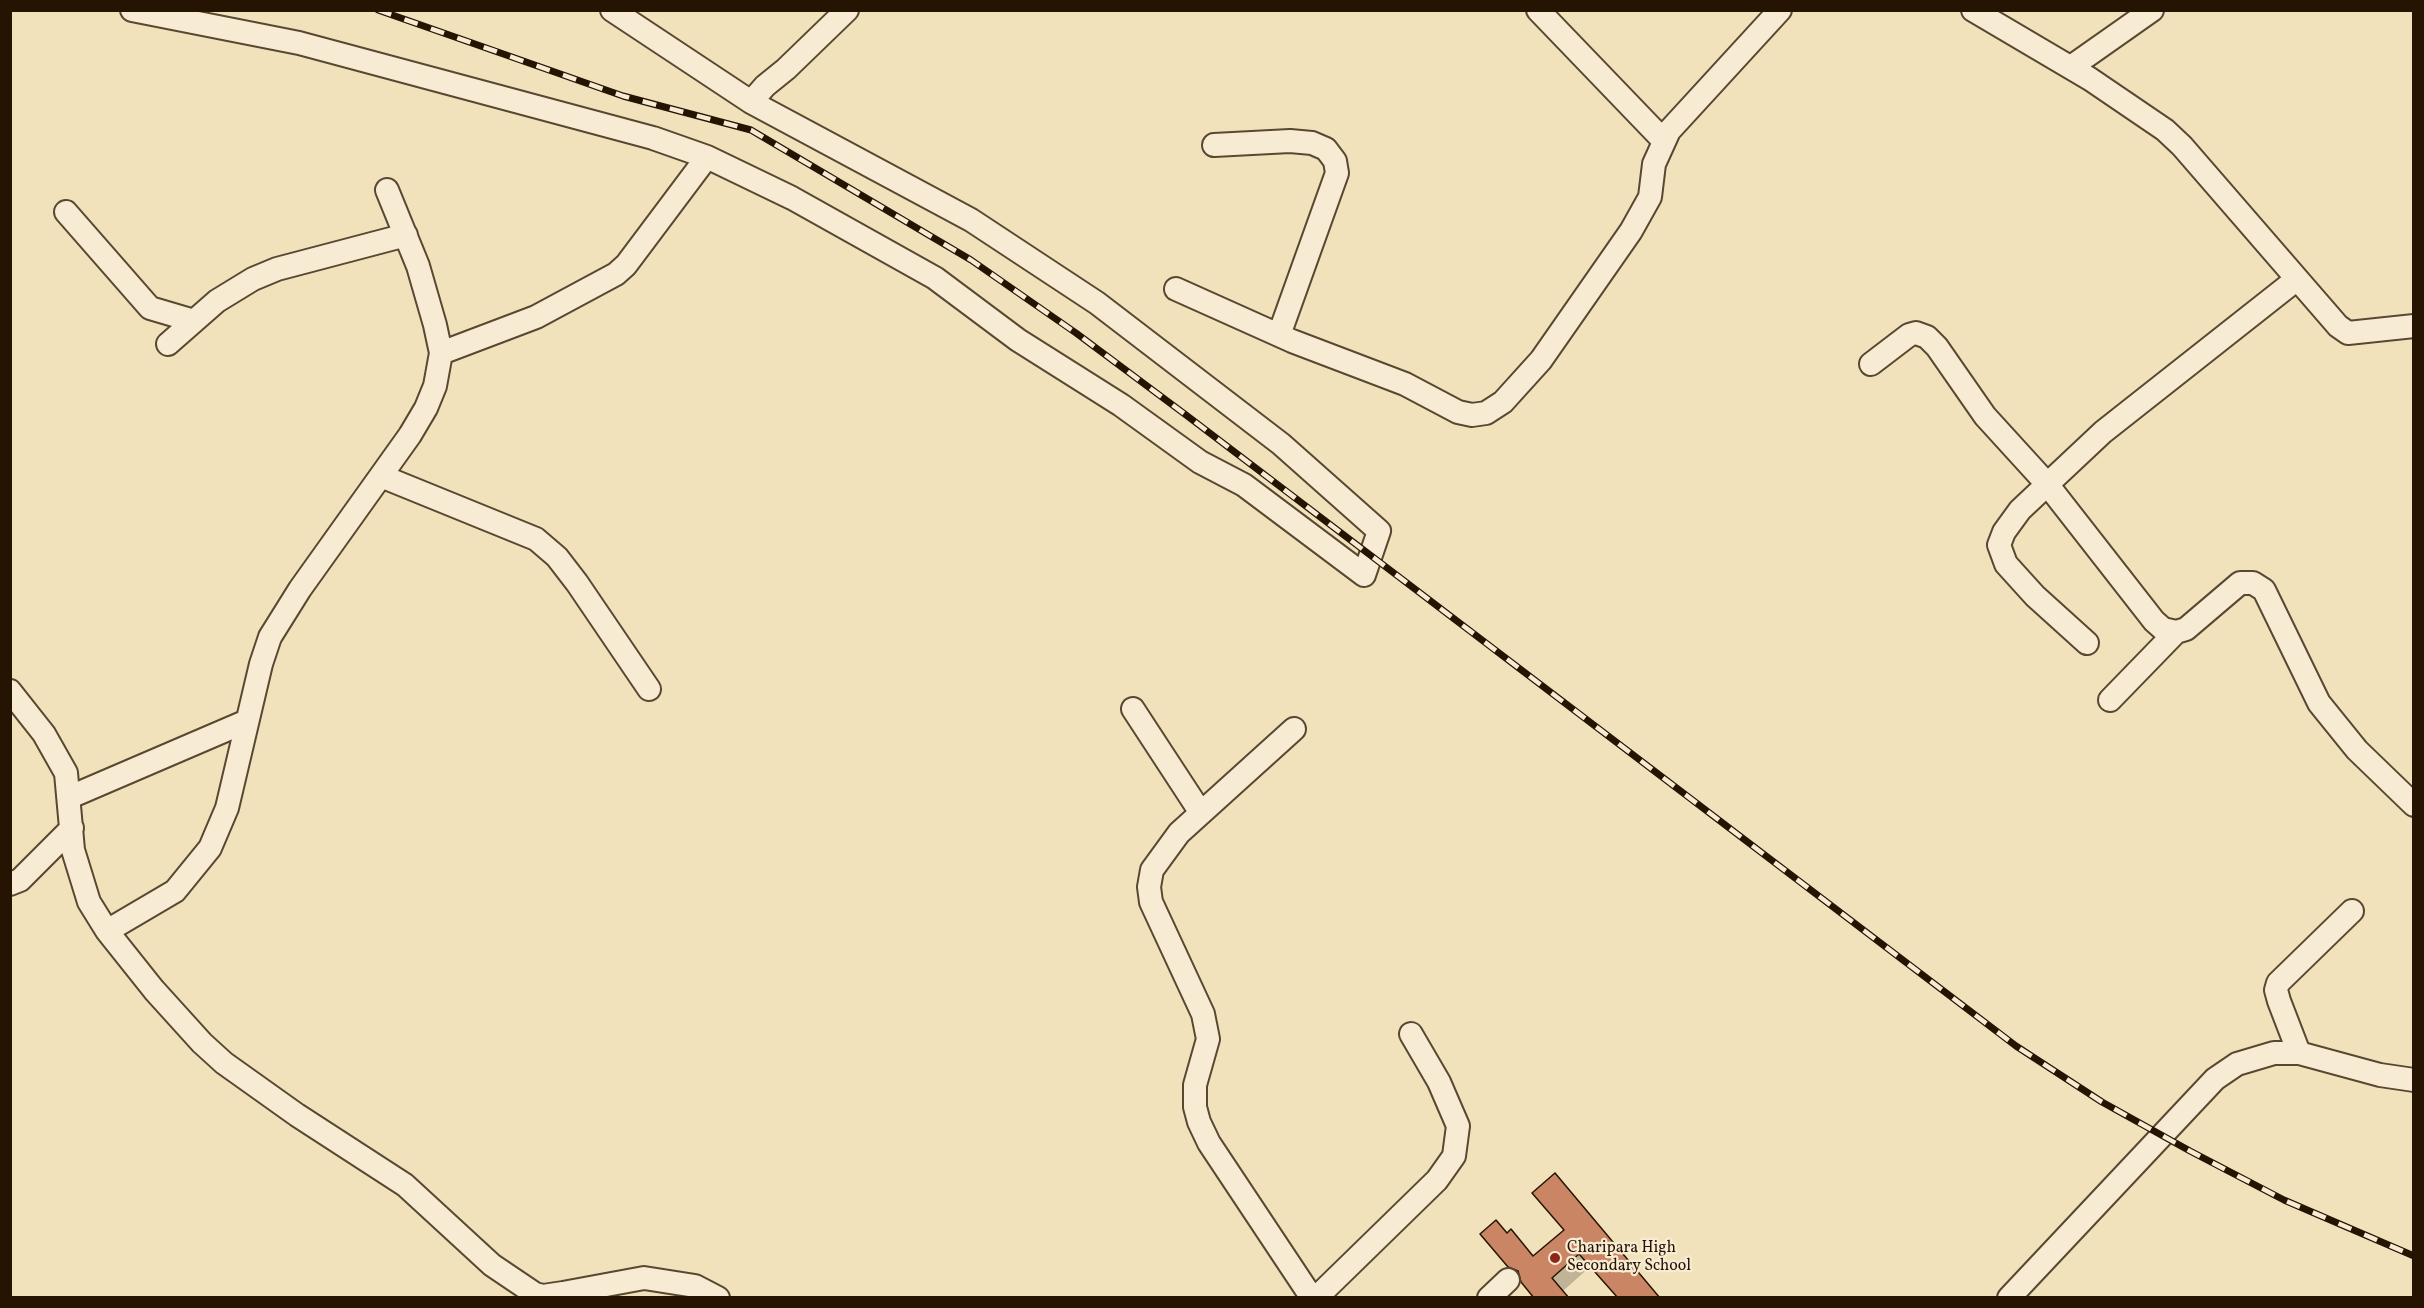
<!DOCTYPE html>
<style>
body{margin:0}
#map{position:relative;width:2424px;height:1308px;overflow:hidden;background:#f2e2bc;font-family:Vollkorn,serif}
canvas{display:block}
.frame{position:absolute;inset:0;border:12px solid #261403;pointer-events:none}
</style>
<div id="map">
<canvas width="2424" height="1308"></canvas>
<div class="frame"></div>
</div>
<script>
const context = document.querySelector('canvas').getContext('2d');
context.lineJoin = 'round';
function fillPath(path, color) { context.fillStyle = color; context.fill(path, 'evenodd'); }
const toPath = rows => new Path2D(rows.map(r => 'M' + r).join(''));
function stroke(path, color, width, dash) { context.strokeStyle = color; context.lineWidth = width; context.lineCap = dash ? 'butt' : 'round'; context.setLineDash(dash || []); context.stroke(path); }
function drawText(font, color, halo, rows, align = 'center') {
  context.font = font + ' Vollkorn,serif'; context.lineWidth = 4.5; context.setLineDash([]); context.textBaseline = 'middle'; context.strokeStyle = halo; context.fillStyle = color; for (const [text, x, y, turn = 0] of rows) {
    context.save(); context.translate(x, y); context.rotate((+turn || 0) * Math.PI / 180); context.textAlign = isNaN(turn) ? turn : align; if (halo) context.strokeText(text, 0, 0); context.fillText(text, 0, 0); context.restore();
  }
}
fillPath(toPath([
 [1567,1187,1660,1298,1616,1298,1619,1296,1592,1265,1563,1291,1569,1298,1536,1298,1509,1266,1508,1234,1511,1231,1534,1257,1566,1230]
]), '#0003');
const building = toPath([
 [1555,1173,1660,1298,1618,1298,1579,1254,1552,1278,1569,1298,1534,1298,1521,1282,1518,1271,1508,1267,1480,1234,1496,1220,1507,1233,1511,1229,1533,1256,1564,1230,1532,1193,1555,1173]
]);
fillPath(building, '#ca8664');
stroke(building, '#261403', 1.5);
const minor = toPath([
 [132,10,299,43,653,138,707,157,792,198,935,278,1018,340,1121,405,1200,462,1244,485,1364,575,1379,531,1281,444,1097,303,971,220,751,102,612,10],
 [1538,10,1664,141],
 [1973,10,2090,79,2165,130,2182,146,2338,326,2348,333,2414,326],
 [2071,67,2152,10],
 [751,102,765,86,786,69,847,10],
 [1214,145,1290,141,1312,143,1326,149,1335,161,1337,173,1279,335],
 [66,212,150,308,194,321],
 [1176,289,1292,341,1405,384,1458,412,1472,415,1486,413,1503,402,1541,360,1631,231,1650,197,1654,164,1669,131,1780,10],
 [168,344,217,301,253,279,277,269,406,235],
 [441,353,536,317,616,274,626,265,707,157],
 [1871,364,1909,335,1916,333,1927,337,1937,347,1985,416,2047,484,2154,621,2163,629,2176,632,2186,629,2240,583,2253,583,2264,590,2319,703,2357,750,2414,805],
 [381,476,536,539,557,557,577,583,649,689],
 [2087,643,2035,596,2006,564,1999,545,2004,532,2020,510,2103,432,2297,279],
 [10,691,44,734,66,773,73,850,89,902,107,931,154,990,202,1043,224,1063,297,1115,405,1185,492,1265,535,1294,543,1296,563,1293,644,1278,695,1286,718,1298],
 [2110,700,2176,632],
 [1133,709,1201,813],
 [1294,729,1179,833,1152,870,1149,887,1151,902,1203,1014,1208,1039,1195,1085,1195,1107,1199,1122,1209,1143,1312,1298],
 [70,797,247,721],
 [10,884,20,880,72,828],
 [107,931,175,891,210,848,227,808,261,664,270,637,300,589,410,435,426,408,435,386,441,353,435,325,418,266,387,190],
 [2299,1053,2279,1001,2276,990,2278,983,2352,911],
 [1316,1298,1437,1180,1454,1156,1458,1126,1439,1082,1411,1034],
 [1489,1298,1508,1280],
 [2009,1298,2215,1079,2237,1064,2274,1053,2299,1053,2380,1075,2414,1080]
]);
stroke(minor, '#594831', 26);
stroke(minor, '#f7ecd3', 22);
const rail = toPath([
 [378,10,623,96,751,130,971,260,1076,333,1186,415,2016,1046,2102,1102,2190,1151,2284,1200,2414,1256]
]);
stroke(rail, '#261403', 7);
stroke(rail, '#f7ecd3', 4.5, [14]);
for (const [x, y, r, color] of [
 [1555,1258,6,"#8f2418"]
]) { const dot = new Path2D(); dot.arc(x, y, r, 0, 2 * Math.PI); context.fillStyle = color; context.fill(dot); stroke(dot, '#f7ecd3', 2); }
drawText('16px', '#261403', '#f7ecd3', [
 ["Charipara High",1567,1249],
 ["Secondary School",1567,1267]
], 'left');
</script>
